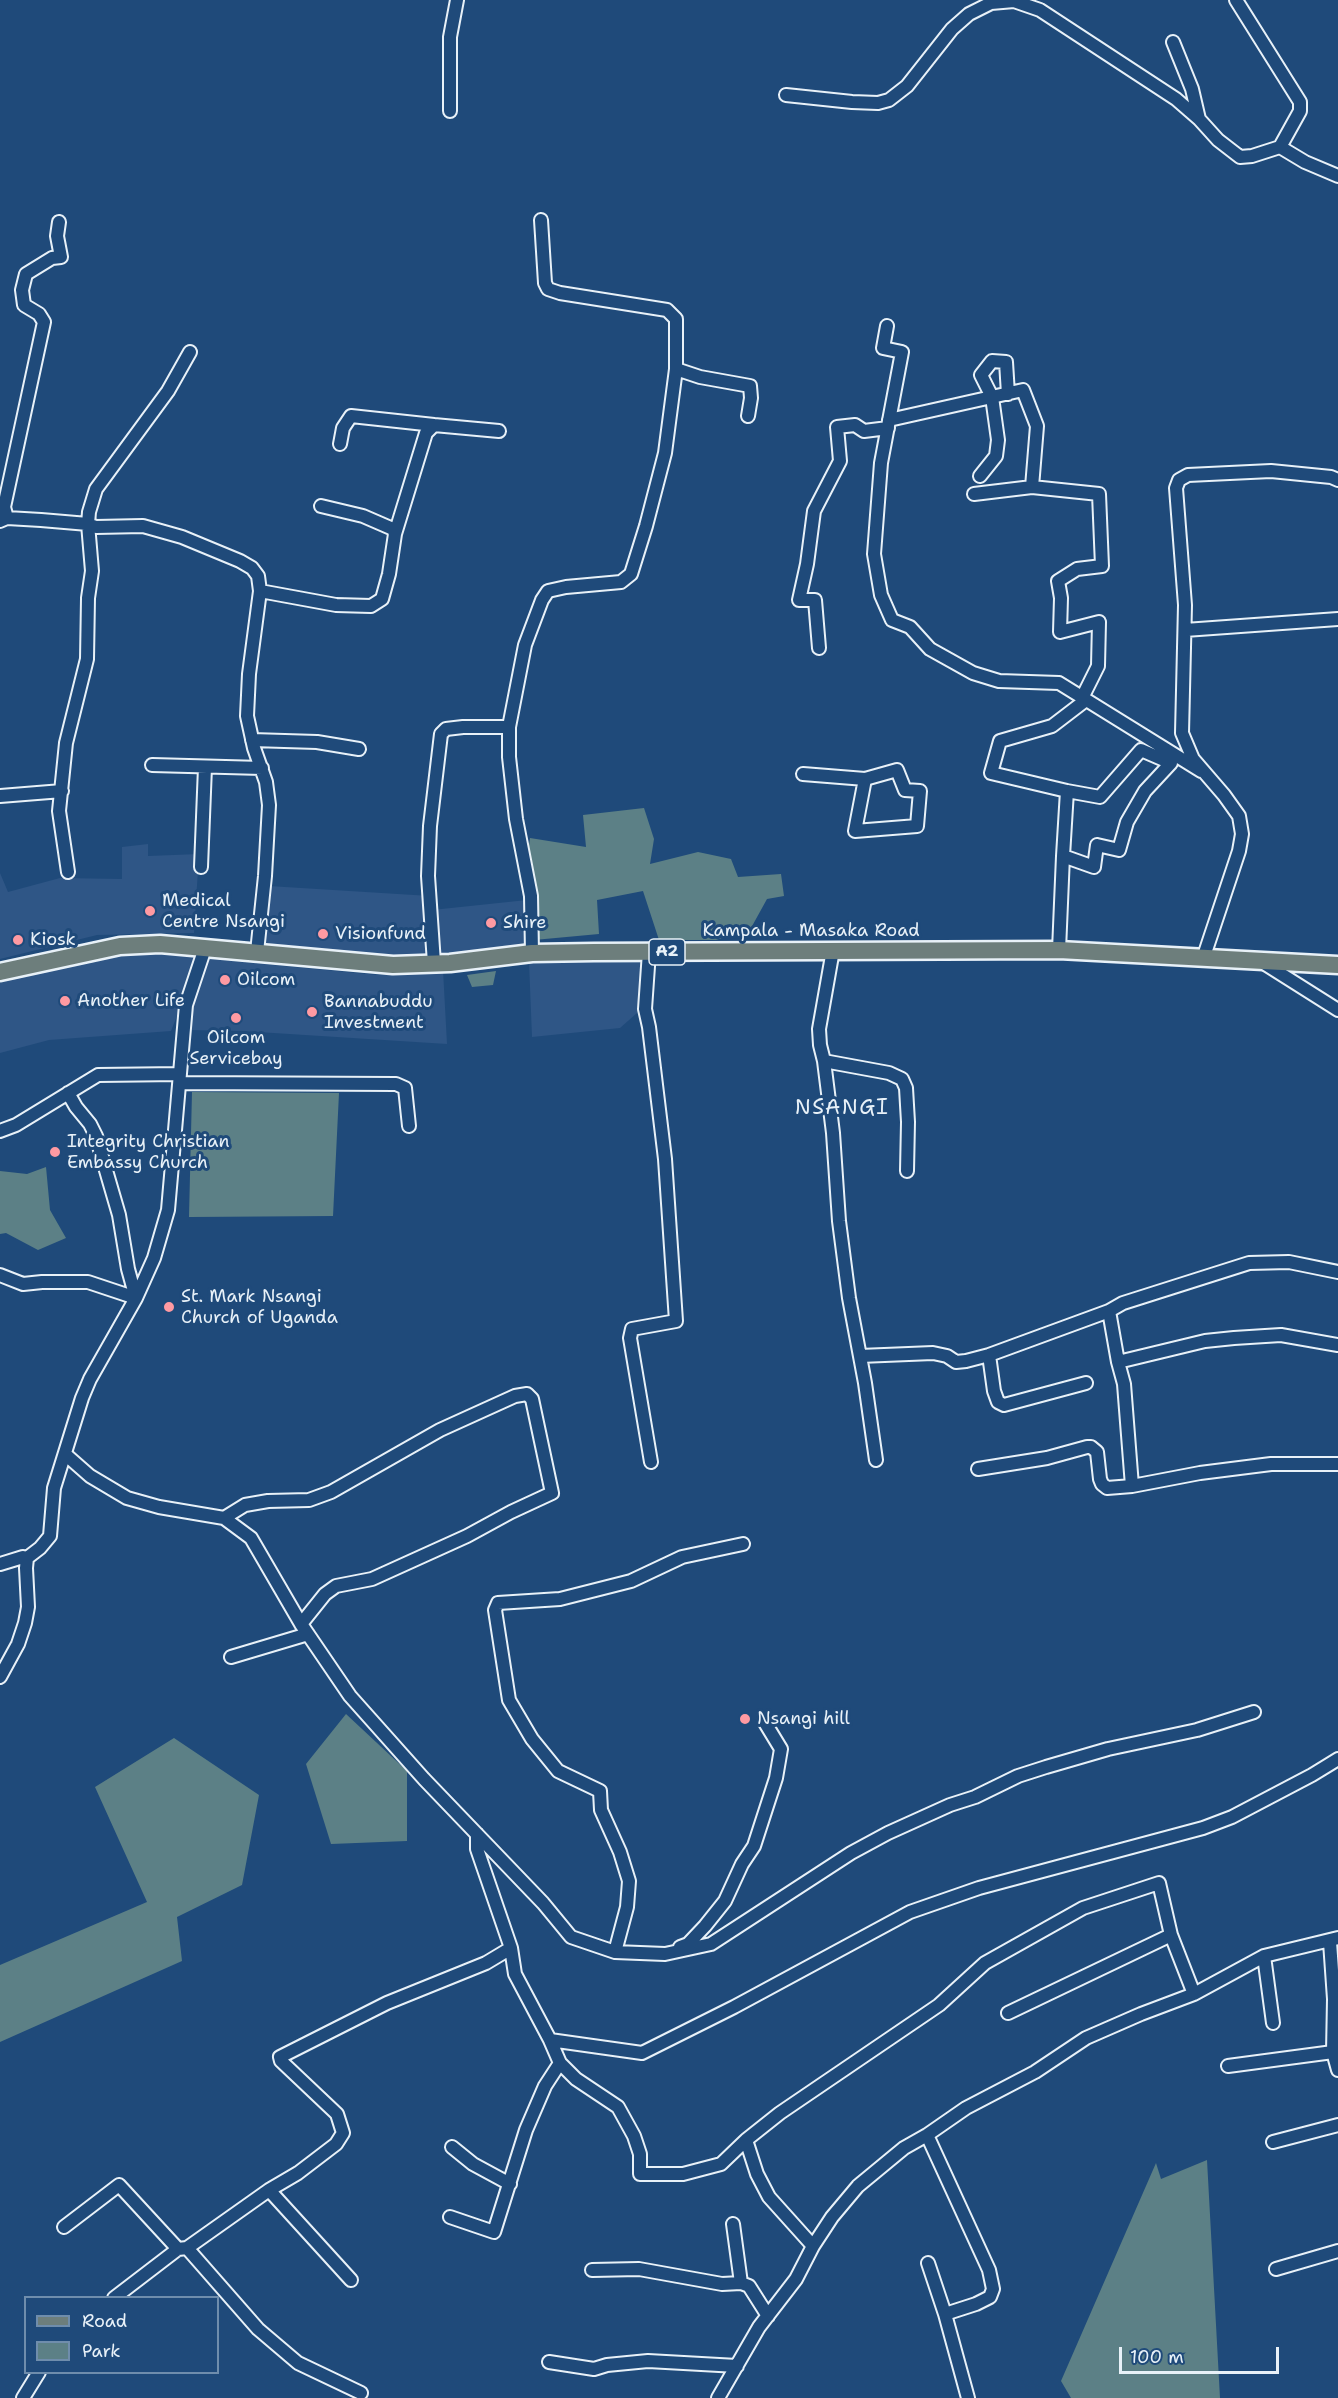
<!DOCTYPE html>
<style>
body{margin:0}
#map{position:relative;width:1338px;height:2398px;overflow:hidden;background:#1f4a7a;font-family:"Shantell Sans",sans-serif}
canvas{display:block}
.legend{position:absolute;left:24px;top:2296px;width:195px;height:78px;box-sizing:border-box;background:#1f4a7a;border:2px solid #6f8dac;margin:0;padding:8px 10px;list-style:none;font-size:18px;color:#e8f1f8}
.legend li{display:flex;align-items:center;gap:12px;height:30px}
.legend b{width:30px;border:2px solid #6f8dac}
.scale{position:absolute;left:1119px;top:2347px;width:160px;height:27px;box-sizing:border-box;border:3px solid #e8f1f8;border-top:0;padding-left:8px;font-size:18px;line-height:21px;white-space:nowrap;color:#e8f1f8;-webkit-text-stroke:4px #1f4a7a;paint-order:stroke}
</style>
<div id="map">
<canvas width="1338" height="2398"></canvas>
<ul class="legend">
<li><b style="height:8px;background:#6d7e7c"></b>Road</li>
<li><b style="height:16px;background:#5c8086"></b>Park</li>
</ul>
<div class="scale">100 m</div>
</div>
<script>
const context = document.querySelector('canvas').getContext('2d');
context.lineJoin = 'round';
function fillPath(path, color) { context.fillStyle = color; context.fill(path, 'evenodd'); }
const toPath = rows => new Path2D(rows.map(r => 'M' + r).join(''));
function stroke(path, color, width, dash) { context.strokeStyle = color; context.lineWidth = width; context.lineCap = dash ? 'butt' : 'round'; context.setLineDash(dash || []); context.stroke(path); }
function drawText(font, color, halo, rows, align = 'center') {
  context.font = font + ' "Shantell Sans",sans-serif'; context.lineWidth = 6; context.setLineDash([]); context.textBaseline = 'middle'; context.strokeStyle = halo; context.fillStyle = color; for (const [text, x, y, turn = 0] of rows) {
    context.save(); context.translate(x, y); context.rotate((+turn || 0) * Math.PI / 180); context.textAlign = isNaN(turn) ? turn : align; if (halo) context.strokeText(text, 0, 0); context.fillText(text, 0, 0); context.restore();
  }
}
fillPath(toPath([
 [148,844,148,856,199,854,194,933,97,935,0,959,0,873,8,892,60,878,122,879,122,847],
 [269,886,430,896,432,910,527,900,528,934,525,950,466,955,344,955,262,944],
 [156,951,201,955,171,1031,49,1040,0,1053,0,983,87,956],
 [209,959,379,975,443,970,447,1044,242,1031,188,1030,202,972],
 [645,961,642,991,637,1013,620,1028,532,1037,529,962]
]), '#2f5686');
fillPath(toPath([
 [644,808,654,839,650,864,698,852,731,859,738,877,781,874,784,896,767,899,751,928,716,940,659,940,643,891,597,900,599,934,534,940,525,874,530,838,586,847,583,815],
 [496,971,493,985,472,987,467,975],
 [192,1092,339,1093,333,1216,189,1217],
 [46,1167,50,1210,66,1238,38,1250,6,1233,0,1234,0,1171,27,1174],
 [346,1714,407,1771,407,1841,331,1844,306,1764],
 [174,1738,259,1795,242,1885,177,1917,182,1961,0,2042,0,1965,147,1902,95,1787],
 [1207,2160,1220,2398,1071,2398,1061,2381,1156,2163,1161,2179]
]), '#5c8086');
const minor = toPath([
 [1236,0,1300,102,1300,111,1280,147],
 [1173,42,1192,89,1199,119],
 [786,95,852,102,878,103,889,100,907,86,952,29,969,14,991,3,1014,1,1040,10,1176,99,1199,119,1218,140,1240,157,1252,156,1280,147,1305,162,1338,176],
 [450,111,450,37,457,0],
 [887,326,883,348,902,352,881,463,874,554,881,595,892,620,910,627,930,649,973,673,999,681,1059,683,1201,771],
 [676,369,700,377,750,386,751,398,748,416],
 [889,420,1023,390,1037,426,1032,487,974,494],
 [340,444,343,428,351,416,434,425],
 [980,476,996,456,998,440,992,397,981,375,992,361,1006,362,1008,394],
 [1032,487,1099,494,1102,566,1077,569,1058,581,1061,598,1060,632,1099,622,1098,666,1082,698],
 [7,518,4,507,44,322,39,314,24,305,22,290,26,274,52,258,61,257,57,236,59,222],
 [0,521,7,518,41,520,88,524,96,527,143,526,182,537,240,561,252,568,258,576,260,591,249,674,247,716,254,748,266,782,269,805,265,876,257,952],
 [395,534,426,433,434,425,499,431],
 [260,591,336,605,371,606,382,599,389,574,395,534,393,529,363,516,321,506],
 [1185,630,1338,619],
 [819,648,815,600,799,600,807,564,814,511,840,461,837,427,855,425,864,431,888,428],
 [252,740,317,742,359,749],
 [152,765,262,768],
 [803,774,865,779,897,770,905,790,920,791,917,826,855,831,865,779],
 [1067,791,1063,856,1094,867,1097,845,1119,850,1127,822,1145,791,1171,763,1141,750,1100,797,1067,791,991,773,1000,741,1052,726,1086,700],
 [0,796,62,791],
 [201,867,205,767],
 [68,872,59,811,66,743,87,659,88,598,92,571,88,524,89,512,96,489,168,391,190,352],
 [833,950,819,1029,820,1045,824,1061,833,1133,839,1221,849,1298,865,1383,876,1460],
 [1059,950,1063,856],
 [649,952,645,1009,649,1027,665,1159,676,1321,632,1329,630,1338,651,1462],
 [532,953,531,896,516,819,509,757,509,727,525,645,542,600,548,591,566,587,621,582,631,574,646,526,665,453,676,369,676,319,667,310,560,293,548,289,545,283,541,220],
 [1203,959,1239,851,1242,834,1239,816,1224,795,1193,759,1182,733,1185,605,1176,488,1179,480,1188,475,1271,471,1331,477,1338,480],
 [1262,962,1338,1010],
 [434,963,428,876,430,826,441,734,446,729,463,727,509,727],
 [824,1061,889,1073,902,1079,906,1088,908,1122,907,1171],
 [180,1083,396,1084,405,1088,409,1126],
 [68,1093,76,1107,90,1124,96,1136,119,1215,128,1269,136,1298],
 [0,1131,16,1125,98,1075,180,1074],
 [0,1275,23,1284,42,1282,88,1282,136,1298],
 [1109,1311,1118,1362,1124,1384,1132,1486],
 [989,1355,994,1391,998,1402,1004,1405,1086,1383],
 [860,1356,933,1353,947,1356,956,1362,966,1361,989,1355,1109,1311,1123,1303,1249,1263,1289,1262,1338,1272],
 [1118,1362,1205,1341,1234,1338,1281,1335,1338,1345],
 [65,1454,90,1476,127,1498,159,1507,224,1518,251,1538,301,1624,350,1696,424,1779,543,1903,571,1937,615,1952,665,1954,711,1944,851,1853,888,1833,950,1805,975,1797,1018,1776,1046,1767,1108,1749,1197,1730,1254,1712],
 [978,1469,1047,1458,1087,1447,1091,1447,1097,1452,1100,1479,1102,1484,1107,1488,1132,1486,1200,1473,1271,1464,1338,1464],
 [224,1518,245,1505,268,1501,309,1500,331,1492,440,1430,515,1396,527,1394,532,1399,552,1493,511,1512,467,1536,372,1579,336,1586,325,1594,301,1624],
 [0,1564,23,1557,27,1558],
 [231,1657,308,1634],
 [0,1677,18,1644,25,1623,28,1607,26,1568,27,1558,40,1548,50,1536,54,1488,82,1398,90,1379,136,1298,154,1258,168,1210,186,1005,205,948],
 [477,1834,477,1849,511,1948,515,1974,550,2040,642,2053,734,2007,910,1912,979,1888,1203,1828,1232,1817,1312,1775,1338,1759],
 [1330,1942,1334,1999,1333,2052,1338,2070],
 [680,1947,688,1944,705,1926,725,1901,742,1864,754,1846,776,1778,781,1749,764,1721],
 [615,1952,627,1907,629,1881,620,1852,601,1810,600,1791,558,1771,532,1739,509,1700,495,1610,498,1603,560,1599,631,1581,682,1557,743,1544],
 [1264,1956,1273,2023],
 [1008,2013,1171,1935],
 [550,2040,560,2063,576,2079,618,2107,634,2136,640,2154,640,2174,683,2174,721,2164,746,2140,757,2174,769,2197,813,2246],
 [1228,2066,1333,2052],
 [927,2135,989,2270,993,2289,990,2297,976,2304,945,2314],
 [746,2140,780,2113,939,2005,985,1963,1083,1908,1159,1883,1171,1935,1194,1994],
 [1273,2142,1338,2125],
 [452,2147,473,2164,510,2184],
 [269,2190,351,2280],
 [450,2217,494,2232,526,2130,545,2086,560,2063],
 [733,2224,741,2283],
 [64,2227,119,2185,178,2249],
 [187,2248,258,2329,298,2363,361,2393],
 [928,2263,945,2314,968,2398],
 [1276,2269,1338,2251],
 [592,2270,639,2269,722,2284,741,2283,749,2286,768,2316],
 [114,2298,178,2249,187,2248,269,2190,298,2173,336,2144,343,2133,337,2114,281,2061,280,2057,387,2003,486,1963,511,1948],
 [549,2362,594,2369,607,2365,648,2361,737,2366],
 [23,2398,39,2372],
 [718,2398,759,2327,796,2279,813,2246,832,2217,858,2186,904,2148,927,2135,966,2108,1035,2072,1086,2038,1141,2014,1194,1994,1264,1956,1338,1938]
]);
const major = toPath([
 [0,972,120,946,160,944,393,965,450,963,532,953,594,952,1059,950,1338,965]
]);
stroke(minor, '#e8f1f8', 16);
stroke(major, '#e8f1f8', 21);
stroke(minor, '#1f4a7a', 12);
stroke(major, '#6d7e7c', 16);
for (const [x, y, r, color] of [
 [150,911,6,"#ff9aa2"],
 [491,923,6,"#ff9aa2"],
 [323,934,6,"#ff9aa2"],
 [18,940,6,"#ff9aa2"],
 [225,980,6,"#ff9aa2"],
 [65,1001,6,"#ff9aa2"],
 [312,1012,6,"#ff9aa2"],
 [236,1018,6,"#ff9aa2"],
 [55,1152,6,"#ff9aa2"],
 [169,1307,6,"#ff9aa2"],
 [745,1719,6,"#ff9aa2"]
]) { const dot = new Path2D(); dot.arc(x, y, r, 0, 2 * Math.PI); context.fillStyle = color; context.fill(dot); stroke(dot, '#1f4a7a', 2); }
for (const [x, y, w] of [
 [667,952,36]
]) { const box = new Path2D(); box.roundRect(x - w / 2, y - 13, w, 26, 4.5); context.fillStyle = '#1f4a7a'; context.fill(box); stroke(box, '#e8f1f8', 1.5); }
drawText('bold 16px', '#e8f1f8', null, [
 ["A2",667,952]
]);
drawText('18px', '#e8f1f8', '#1f4a7a', [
 ["Medical",162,901],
 ["Centre Nsangi",162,922],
 ["Shire",503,923],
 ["Visionfund",335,934],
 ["Kiosk",30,940],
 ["Oilcom",237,980],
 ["Another Life",77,1001],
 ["Bannabuddu",324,1002],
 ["Investment",324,1023],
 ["Oilcom",236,1038,"center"],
 ["Servicebay",236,1059,"center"],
 ["Integrity Christian",67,1142],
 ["Embassy Church",67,1163],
 ["St. Mark Nsangi",181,1297],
 ["Church of Uganda",181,1318],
 ["Nsangi hill",757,1719]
], 'left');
drawText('18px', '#e8f1f8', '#1f4a7a', [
 ["Kampala - Masaka Road",811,931]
]);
context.letterSpacing = '1.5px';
drawText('21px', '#e8f1f8', '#1f4a7a', [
 ["NSANGI",842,1109]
]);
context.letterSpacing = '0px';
</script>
